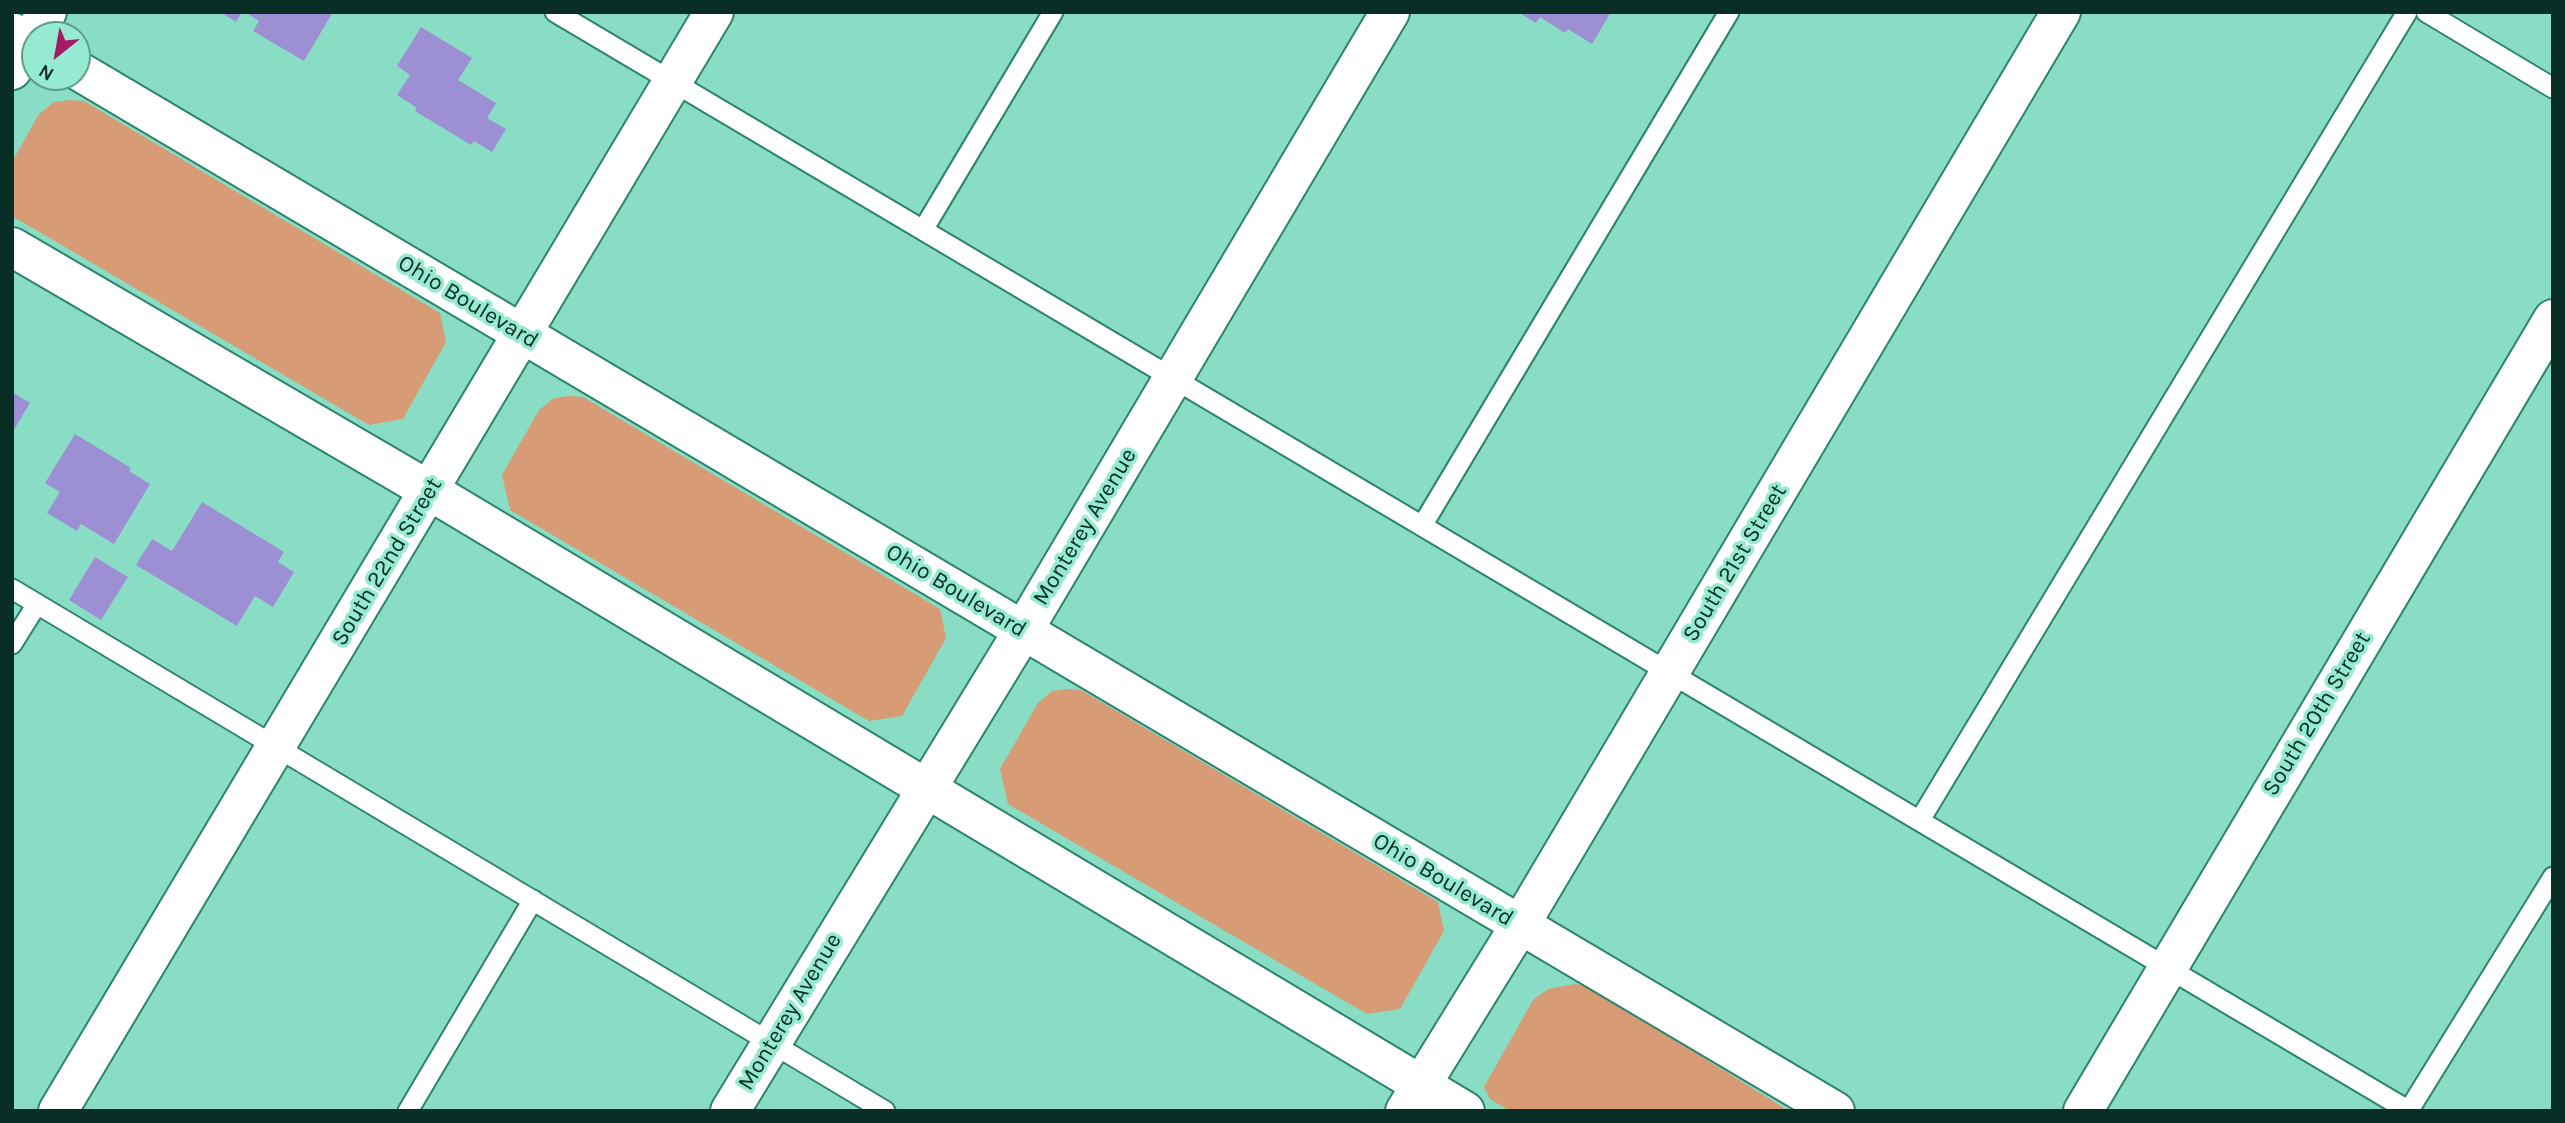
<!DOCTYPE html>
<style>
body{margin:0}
#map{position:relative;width:2565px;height:1123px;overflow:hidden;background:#89ddc4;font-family:Karla,sans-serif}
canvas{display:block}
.frame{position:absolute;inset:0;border:14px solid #092e25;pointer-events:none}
.north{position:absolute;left:21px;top:21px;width:70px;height:70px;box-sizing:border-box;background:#96ead1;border:2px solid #5e9f8c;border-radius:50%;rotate:211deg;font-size:19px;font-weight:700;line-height:28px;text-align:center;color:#092e25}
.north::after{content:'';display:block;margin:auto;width:24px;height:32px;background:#a31b65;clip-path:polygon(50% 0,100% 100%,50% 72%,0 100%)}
</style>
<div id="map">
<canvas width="2565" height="1123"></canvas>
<div class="frame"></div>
<div class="north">N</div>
</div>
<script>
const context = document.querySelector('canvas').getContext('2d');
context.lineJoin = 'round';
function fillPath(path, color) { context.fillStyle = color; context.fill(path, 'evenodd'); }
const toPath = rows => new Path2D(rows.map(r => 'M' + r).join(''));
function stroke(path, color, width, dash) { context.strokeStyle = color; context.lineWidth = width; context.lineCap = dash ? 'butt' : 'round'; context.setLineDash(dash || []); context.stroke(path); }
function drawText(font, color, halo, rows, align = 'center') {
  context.font = font + ' Karla,sans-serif'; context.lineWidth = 7; context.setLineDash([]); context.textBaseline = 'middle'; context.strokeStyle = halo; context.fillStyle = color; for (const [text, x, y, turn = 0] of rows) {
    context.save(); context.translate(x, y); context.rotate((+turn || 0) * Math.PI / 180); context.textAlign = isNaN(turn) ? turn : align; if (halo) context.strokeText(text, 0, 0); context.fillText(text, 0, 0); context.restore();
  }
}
fillPath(toPath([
 [69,100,84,101,440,313,446,342,403,419,369,425,12,216,12,162,39,114,54,102],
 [569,396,583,397,940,609,946,638,902,716,869,721,510,510,502,475,539,410,554,398],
 [1066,689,1081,690,1438,902,1444,931,1400,1009,1367,1014,1008,804,1000,769,1038,703,1052,691],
 [1575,984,1588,986,1789,1111,1510,1111,1490,1099,1484,1087,1533,1000,1548,989]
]), '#d79b75');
fillPath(toPath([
 [220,12,242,12,236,22],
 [245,12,333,12,304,61,253,31,259,21],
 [1518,12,1611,12,1592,44,1568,29,1565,33,1540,17,1536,23],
 [421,27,472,58,458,80,496,103,487,118,506,129,492,152,474,141,471,145,415,111,417,108,397,95,410,75,397,66],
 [12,392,30,403,12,433],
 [75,434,131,468,129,471,150,484,114,544,81,524,77,531,47,513,60,492,45,483],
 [202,502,284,552,278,562,294,572,273,607,255,596,237,626,136,565,152,539,172,551],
 [95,557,128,577,101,620,69,600]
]), '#9d8fd4');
const lane = toPath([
 [555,12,2409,1111],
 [2426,12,2553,88],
 [923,230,1053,12],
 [1422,526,1729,12],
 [12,589,885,1111],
 [12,644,37,604],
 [1920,820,2407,12],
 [2409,1110,2553,877],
 [408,1111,533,900]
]);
const street = toPath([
 [12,70,47,12],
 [58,1111,714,12],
 [730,1111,1023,631,1390,12],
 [1405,1111,1520,925,2061,12],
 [2083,1111,2553,319]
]);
const secondary = toPath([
 [12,32,35,45],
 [77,70,1835,1111],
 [12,247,430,491,1465,1111]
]);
stroke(lane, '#2c836e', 23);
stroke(street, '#2c836e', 42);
stroke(secondary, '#2c836e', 42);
stroke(lane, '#fff', 19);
stroke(street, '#fff', 38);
stroke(secondary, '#fff', 38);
drawText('23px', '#092e25', '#96ead1', [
 ["Ohio Boulevard",468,302,31],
 ["Monterey Avenue",1085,527,-59],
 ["South 22nd Street",387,562,-59],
 ["South 21st Street",1735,563,-59],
 ["Ohio Boulevard",956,591,31],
 ["South 20th Street",2317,714,-59],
 ["Ohio Boulevard",1443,880,31],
 ["Monterey Avenue",790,1012,-59]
]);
</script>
